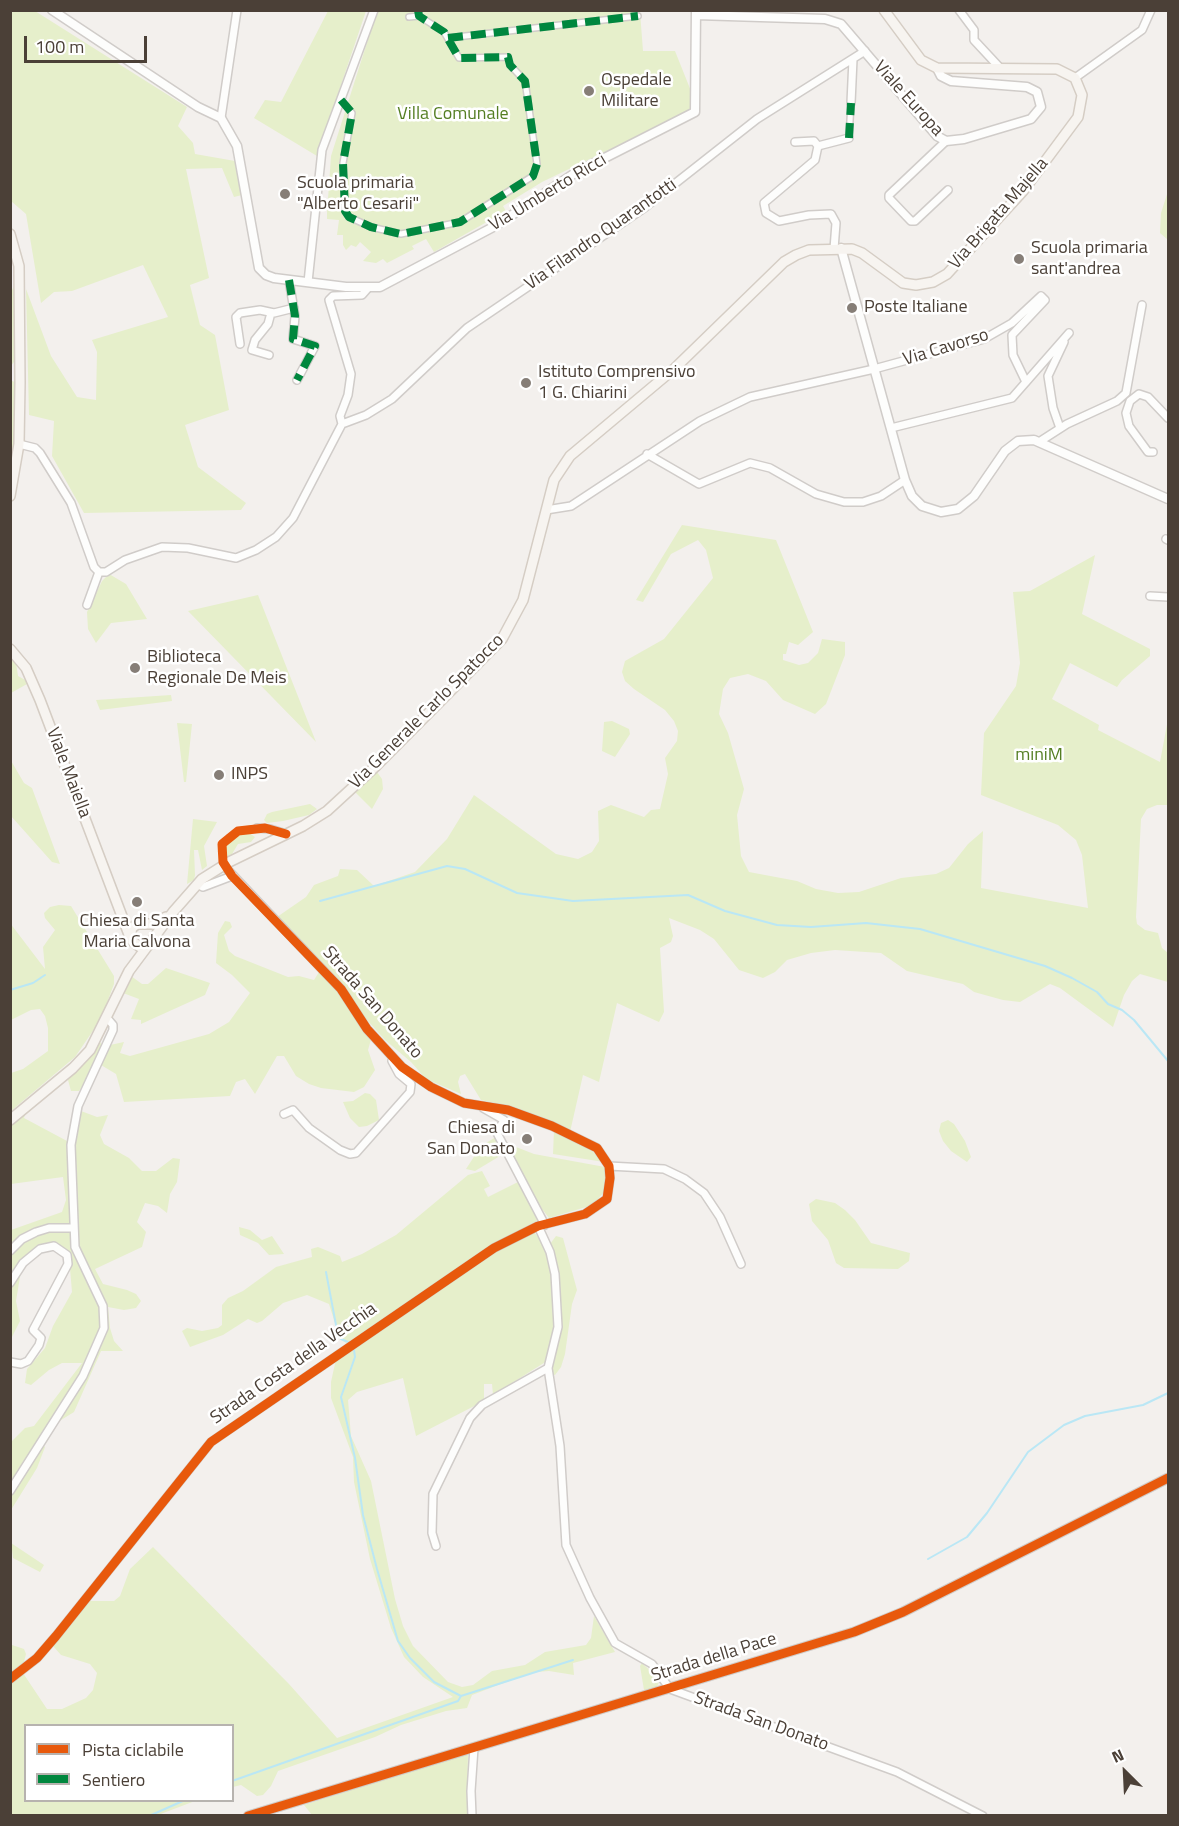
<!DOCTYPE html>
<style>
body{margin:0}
#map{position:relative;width:1179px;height:1826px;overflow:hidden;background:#f3f0ed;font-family:"Titillium Web",sans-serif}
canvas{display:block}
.frame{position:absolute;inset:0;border:12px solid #4b4037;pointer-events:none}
.legend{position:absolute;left:24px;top:1724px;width:210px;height:78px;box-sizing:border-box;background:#fff;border:2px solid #b7b3af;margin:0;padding:8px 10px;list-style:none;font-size:18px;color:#4b4037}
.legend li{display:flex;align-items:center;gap:12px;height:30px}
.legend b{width:30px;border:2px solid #b7b3af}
.north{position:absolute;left:1095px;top:1742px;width:60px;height:60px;-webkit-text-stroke:4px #fff;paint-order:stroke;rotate:336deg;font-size:16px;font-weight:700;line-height:24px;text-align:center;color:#4b4037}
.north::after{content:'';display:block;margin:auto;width:21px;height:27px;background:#4b4037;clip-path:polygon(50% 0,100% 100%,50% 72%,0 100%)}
.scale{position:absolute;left:24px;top:36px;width:123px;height:27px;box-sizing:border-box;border:3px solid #4b4037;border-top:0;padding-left:8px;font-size:18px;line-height:21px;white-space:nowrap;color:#4b4037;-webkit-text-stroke:4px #fff;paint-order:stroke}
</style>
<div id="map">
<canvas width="1179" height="1826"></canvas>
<div class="frame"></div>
<ul class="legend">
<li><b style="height:8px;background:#e8590c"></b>Pista ciclabile</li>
<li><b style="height:8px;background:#00873e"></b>Sentiero</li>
</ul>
<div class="north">N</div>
<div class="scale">100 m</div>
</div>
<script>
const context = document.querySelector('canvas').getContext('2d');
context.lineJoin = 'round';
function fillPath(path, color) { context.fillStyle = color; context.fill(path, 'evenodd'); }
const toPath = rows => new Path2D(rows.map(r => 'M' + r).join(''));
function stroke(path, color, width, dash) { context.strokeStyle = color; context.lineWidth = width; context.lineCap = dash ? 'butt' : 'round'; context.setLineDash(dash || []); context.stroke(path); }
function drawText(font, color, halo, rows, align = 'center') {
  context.font = font + ' "Titillium Web",sans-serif'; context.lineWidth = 5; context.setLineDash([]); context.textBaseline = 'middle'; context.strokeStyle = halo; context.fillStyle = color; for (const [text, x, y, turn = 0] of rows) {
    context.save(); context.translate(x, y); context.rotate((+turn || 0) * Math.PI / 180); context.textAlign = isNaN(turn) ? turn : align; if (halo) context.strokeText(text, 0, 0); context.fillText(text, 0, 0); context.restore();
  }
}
fillPath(toPath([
 [14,11,35,11,187,107,178,126,193,143,195,154,235,161,242,195,234,197,222,168,186,169,209,278,190,285,200,325,215,335,229,410,185,425,198,467,246,503,241,510,84,513,52,456,54,421,29,415,26,289,51,356,77,397,96,400,97,352,92,340,168,317,143,265,72,291,54,292,41,303,26,214,11,201,10,14],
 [328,11,366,11,317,156,254,118,265,100,281,102],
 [377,11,650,11,640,12,643,51,675,51,695,101,692,110,542,182,503,206,506,211,434,252,426,239,412,246,414,249,387,263,383,259,376,263,363,261,371,252,360,242,356,247,351,245,346,250,343,245,343,235,337,235,339,220,327,219,327,213,331,156],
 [1168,191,1168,240,1160,233,1161,213],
 [15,284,17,358,11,366,11,292],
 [10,380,17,383,17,448,11,491],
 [682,525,776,540,813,632,798,645,789,642,786,654,783,654,783,660,799,665,808,663,818,653,822,639,845,642,845,655,826,704,815,714,783,700,766,681,748,674,730,678,723,689,719,714,728,733,744,789,737,815,741,856,749,872,797,881,816,889,838,893,859,892,901,878,936,874,949,868,968,844,983,831,981,888,1088,908,1082,855,1076,840,1058,825,981,795,984,733,1016,686,1020,663,1013,592,1030,591,1095,555,1082,614,1150,649,1150,656,1122,680,1117,687,1070,663,1052,699,1099,725,1098,730,1160,762,1168,719,1168,805,1157,805,1147,809,1141,819,1136,917,1137,924,1145,930,1158,933,1162,948,1168,953,1168,982,1140,974,1132,981,1124,995,1113,1027,1060,988,1050,984,1020,1002,1003,1000,974,992,963,984,907,971,881,953,835,950,811,953,787,960,775,972,763,978,739,970,714,939,700,930,669,918,673,936,671,942,660,948,664,1012,659,1022,617,1003,599,1082,583,1075,570,1132,514,1107,481,1100,465,1074,460,1076,458,1082,461,1094,426,1079,411,1062,385,1040,359,1011,337,978,277,917,306,897,314,885,338,876,340,869,357,870,374,886,415,872,447,839,474,795,556,854,578,859,592,852,599,841,598,811,611,805,644,817,651,810,660,809,668,774,665,758,677,741,678,731,674,721,665,710,634,689,625,681,622,672,625,661,664,639,713,578,706,550,698,540,671,554,643,602,636,600],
 [109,574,126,584,147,619,111,623,96,643,88,629,87,612,102,581],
 [258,595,316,742,188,611],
 [10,653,16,663,18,676,27,681,27,684,11,693],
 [171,695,172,701,100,710,96,700],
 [612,721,629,729,630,734,615,757,602,751,604,722],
 [177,723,192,724,186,782,184,782],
 [10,759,24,783,32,788,60,864,52,862,11,816],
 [377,772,382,779,383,789,372,809,355,792],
 [310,804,317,809,309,815,283,821,267,823,264,820,267,814,272,812],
 [193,819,217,822,204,846,207,866,202,870,198,850,194,850,195,875,194,880,187,884],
 [239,832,249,833,255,837,251,842,238,844,232,854,225,857,223,851,226,842],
 [59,905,71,906,114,976,114,984,101,1019,75,1057,11,1111,11,1073,23,1069,48,1051,48,1028,45,1016,40,1009,31,1010,11,1020,10,923,45,969,43,947,55,930,45,918,44,913,50,907],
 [225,921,230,922,232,927,224,935,229,951,235,956,288,977,299,976,314,980,319,972,338,990,372,1036,368,1050,375,1070,364,1087,354,1092,321,1088,309,1084,296,1076,284,1056,277,1056,255,1094,245,1079,236,1082,230,1096,124,1102,116,1074,101,1065,110,1045,124,1042,120,1053,130,1056,209,1034,229,1022,250,993,232,975,216,963,218,933],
 [166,968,210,983,205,995,141,1024,141,1020,131,1019,139,999,123,993,131,976,142,984,148,984],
 [99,1041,103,1046,89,1076,79,1091,71,1091,68,1080],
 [365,1093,370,1094,376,1100,379,1120,367,1126,359,1127,350,1118,343,1102,353,1101],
 [81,1111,97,1117,108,1115,100,1135,104,1144,129,1158,142,1171,156,1171,173,1158,180,1159,177,1182,170,1194,167,1213,158,1206,145,1203,137,1222,146,1232,142,1247,95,1269,103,1284,127,1290,136,1294,141,1301,136,1308,124,1310,108,1307,110,1328,114,1341,123,1351,101,1351,74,1412,45,1430,40,1441,45,1447,37,1468,11,1510,11,1442,25,1428,34,1426,82,1363,62,1363,49,1370,31,1385,25,1383,27,1369,45,1348,53,1326,72,1292,69,1257,44,1245,30,1253,21,1271,16,1301,20,1321,11,1339,11,1230,62,1212,66,1200,63,1177,11,1184,11,1123,26,1112,24,1118,67,1141,68,1145],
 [948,1120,954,1124,965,1141,971,1157,967,1162,951,1151,943,1141,939,1131,941,1123],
 [554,1130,588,1147,604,1162,553,1154],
 [496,1137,505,1153,475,1171,466,1169,481,1146],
 [511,1145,534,1154,605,1167,607,1181,604,1192,593,1205,549,1218,535,1200,509,1146],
 [482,1171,490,1186,484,1189,488,1197,520,1181,540,1219,486,1249,350,1341,346,1343,340,1339,329,1304,307,1295,283,1303,262,1321,257,1323,248,1319,223,1335,190,1347,182,1331,187,1328,202,1331,218,1328,222,1325,222,1305,228,1298,243,1291,276,1267,312,1257,311,1249,318,1247,340,1256,342,1262,362,1254,396,1235,468,1175],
 [816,1199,835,1203,845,1210,855,1220,871,1243,910,1253,909,1261,898,1269,844,1268,836,1263,828,1240,812,1221,809,1204],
 [239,1227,250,1230,262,1240,272,1236,284,1254,269,1255,258,1243,240,1235],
 [534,1232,549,1251,554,1274,556,1323,547,1361,493,1395,492,1384,484,1384,484,1401,416,1436,403,1378,357,1392,348,1400,351,1436,371,1481,395,1599,403,1626,413,1646,448,1682,462,1687,473,1685,492,1671,525,1665,545,1652,586,1645,591,1638,594,1616,615,1652,573,1663,574,1675,549,1671,536,1672,501,1684,472,1695,467,1708,446,1711,401,1725,375,1737,278,1771,271,1786,263,1795,257,1796,241,1785,233,1787,232,1726,26,1726,26,1800,195,1801,158,1815,11,1816,11,1682,23,1673,47,1709,62,1709,86,1698,93,1690,97,1673,90,1664,61,1655,53,1646,88,1601,114,1601,120,1596,130,1569,153,1547,289,1684,337,1738,453,1697,423,1677,404,1657,391,1628,370,1559,354,1482,353,1457,331,1398,331,1382,336,1359,463,1272,508,1244],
 [556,1236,563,1238,577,1290,572,1304,565,1354,561,1367,555,1375,551,1374,550,1366,559,1332,555,1265,550,1244],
 [11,1543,44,1565,40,1572,13,1558],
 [12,1645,24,1649,26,1654,24,1662,11,1675],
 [642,1663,660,1680,657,1687,644,1690,640,1666],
 [468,1753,467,1815,312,1815,304,1805]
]), '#e6efcb');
stroke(toPath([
 [320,901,447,866,465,869,517,893,573,901,688,895,725,911,777,925,811,927,866,923,920,929,1045,966,1072,978,1097,992,1108,1004,1122,1010,1134,1020,1168,1061],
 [10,990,33,983,45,975],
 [326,1272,336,1325,341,1339,348,1342],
 [354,1350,355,1357,341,1397,355,1458,363,1515,377,1569,398,1641,410,1658,434,1682,461,1696,573,1660],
 [928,1559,967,1537,987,1513,1028,1452,1064,1425,1085,1416,1143,1405,1168,1393],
 [232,1781,458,1701,461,1696],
 [149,1816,185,1800]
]), '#bae7f5', 2);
stroke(toPath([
 [226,867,221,850,226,839,242,830,257,828]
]), '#d1cdc9', 7, [7, 3.5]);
const pedestrian = toPath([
 [409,17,419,16],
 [448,38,638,16],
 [341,100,352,113,343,163,345,211,349,217,371,227,401,234,460,222,533,176,537,164,525,81,510,65,508,57,459,58,444,32,419,16,418,10],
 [849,138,851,103]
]);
const minor = toPath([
 [959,10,974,30,974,40,1001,69],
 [1075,78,1142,30,1151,10],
 [851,103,853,59],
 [221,118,237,10],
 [946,141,889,195,889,198,911,221,915,221,948,190],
 [795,142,814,141,818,146,815,160,764,203,766,213,779,221,809,215,831,214,836,223,834,249],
 [818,146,849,138],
 [289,280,295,316,293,339,315,346,297,380],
 [308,282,322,150,374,10],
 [240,344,236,317,240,313,260,310,274,313,294,308],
 [269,355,252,350,255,340,268,324,271,313],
 [342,424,366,415,392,399,467,328,644,208,757,119,865,51],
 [891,428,1012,398,1069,333],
 [1060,428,1053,408,1048,376,1064,342],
 [1039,442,1067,424,1117,401,1126,393,1142,305],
 [19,444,35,448,40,453,71,503,94,567,99,572,106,572,125,560,162,547,188,548,236,558,256,550,276,537,293,518,342,424,340,416,348,395,351,374,329,300,333,296,362,295,369,287],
 [1153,452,1148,452,1129,426,1126,413,1130,401,1139,394,1148,397,1168,418],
 [647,454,699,484,750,463,770,468,816,494,844,502,863,502,881,496,905,480],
 [546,510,571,506,700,421,750,397,874,369,984,339,1012,323,1041,296,1045,300,1012,335,1013,355,1026,382],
 [1166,539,1168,540],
 [1150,596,1168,597],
 [87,605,99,572],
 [257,828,270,829,286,834],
 [197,884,203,887,232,876],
 [483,1108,504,1120,497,1133,545,1225],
 [284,1114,293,1110,309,1128,340,1150,350,1154,356,1153,410,1092,411,1084,399,1074,392,1061],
 [609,1166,664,1169,685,1179,704,1193,720,1217,741,1264],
 [538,1226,550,1252,555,1274,558,1327,548,1368,560,1446,566,1545,590,1598,615,1643,652,1664,670,1689,897,1772,983,1816],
 [10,1251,22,1239,36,1232,49,1228,74,1228],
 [10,1283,23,1263,40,1249,54,1246,67,1255,68,1264,33,1330,41,1338,39,1345,28,1361,21,1364,10,1362],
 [10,1491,83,1376,104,1328,103,1306,75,1247,71,1145,78,1106,113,1030,113,1025,107,1018],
 [436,1546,432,1533,433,1494,470,1418,482,1405,548,1368],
 [10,1679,37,1658,56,1636,211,1442,494,1248,538,1226,585,1214,607,1199,610,1178,609,1166,597,1148,552,1126,508,1110,464,1103,431,1087,402,1067,367,1029,341,989,227,869],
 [472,1816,471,1791,474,1748]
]);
const tertiary = toPath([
 [52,10,198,107,221,118,237,146,259,268,266,275,274,278,346,287,380,287,497,225,575,173,695,112,696,10],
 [696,15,825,19,841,24,937,136,946,141,964,139,1031,119,1041,107,1037,92,1027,87,951,81,941,76,937,68],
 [841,248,905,480,912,496,922,506,941,512,958,509,974,496,1005,451,1018,441,1034,440,1168,499],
 [248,1816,854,1632,903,1612,1168,1478]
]);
const secondary = toPath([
 [10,234,19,266,20,383,19,444,10,496],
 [10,649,26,668,40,700,131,940,140,947,149,945],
 [130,936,132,928,137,924,153,924,166,917],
 [10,1120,73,1068,90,1050,129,971,173,912,202,879,229,862,303,826,327,811,376,766,502,639,523,600,554,480,570,456,675,368,784,262,796,255,809,250,852,249,862,253,903,283,916,285,933,282,947,274,1023,191,1078,117,1082,95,1075,78,1057,69,937,68,921,60,884,10]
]);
stroke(pedestrian, '#d0ccc9', 8);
stroke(minor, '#d0ccc9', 10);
stroke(tertiary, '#d0ccc9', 11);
stroke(secondary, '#d5cdc4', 12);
stroke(pedestrian, '#fdfdfc', 5);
stroke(minor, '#fdfdfc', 7);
stroke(tertiary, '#fdfdfc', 8);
stroke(secondary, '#f7f4f0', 9);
stroke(toPath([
 [448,38,638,16],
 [341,100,352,113,343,163,345,211,349,217,371,227,401,234,460,222,533,176,537,164,525,81,510,65,508,57,459,58,444,32,419,16,418,10],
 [849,138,851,103],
 [289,280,295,316,293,339,315,346,297,380]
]), '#00873e', 8, [15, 8]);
stroke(toPath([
 [10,1679,37,1658,56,1636,211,1442,494,1248,538,1226,585,1214,607,1199,610,1178,609,1166,597,1148,552,1126,508,1110,464,1103,431,1087,402,1067,367,1029,341,989,232,876,223,862,222,844,238,831,265,828,286,834],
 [248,1816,854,1632,903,1612,1168,1478]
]), '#e8590c', 9);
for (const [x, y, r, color] of [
 [589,91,6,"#867e77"],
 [285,194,6,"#867e77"],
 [1019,259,6,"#867e77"],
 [852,308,6,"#867e77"],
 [526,383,6,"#867e77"],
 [135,668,6,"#867e77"],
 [219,775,6,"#867e77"],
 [137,902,6,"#867e77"],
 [527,1139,6,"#867e77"]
]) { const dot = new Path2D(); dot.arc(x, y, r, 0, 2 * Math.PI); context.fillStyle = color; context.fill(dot); stroke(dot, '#fff', 2); }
drawText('18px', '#4b4037', '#fff', [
 ["Ospedale",601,81],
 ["Militare",601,102],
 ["Scuola primaria",297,184],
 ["\"Alberto Cesarii\"",297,205],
 ["Scuola primaria",1031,249],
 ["sant'andrea",1031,270],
 ["Poste Italiane",864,308],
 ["Istituto Comprensivo",538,373],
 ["1 G. Chiarini",538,394],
 ["Biblioteca",147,658],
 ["Regionale De Meis",147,679],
 ["INPS",231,775],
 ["Chiesa di Santa",137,922,"center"],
 ["Maria Calvona",137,943,"center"],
 ["Chiesa di",515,1129,"right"],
 ["San Donato",515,1150,"right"]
], 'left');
drawText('18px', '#4b4037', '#fff', [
 ["Viale Europa",908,99,48],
 ["Via Umberto Ricci",548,193,-31],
 ["Via Brigata Majella",999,214,-49],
 ["Via Filandro Quarantotti",601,235,-35],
 ["Via Cavorso",946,348,-17],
 ["Via Generale Carlo Spatocco",427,712,-45],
 ["Viale Maiella",68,773,69],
 ["Strada San Donato",372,1003,49],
 ["Strada Costa della Vecchia",294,1364,-35],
 ["Strada della Pace",714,1658,-17],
 ["Strada San Donato",761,1722,20]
]);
drawText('18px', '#547e22', '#fff', [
 ["Villa Comunale",453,115],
 ["miniM",1039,756]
]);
</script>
